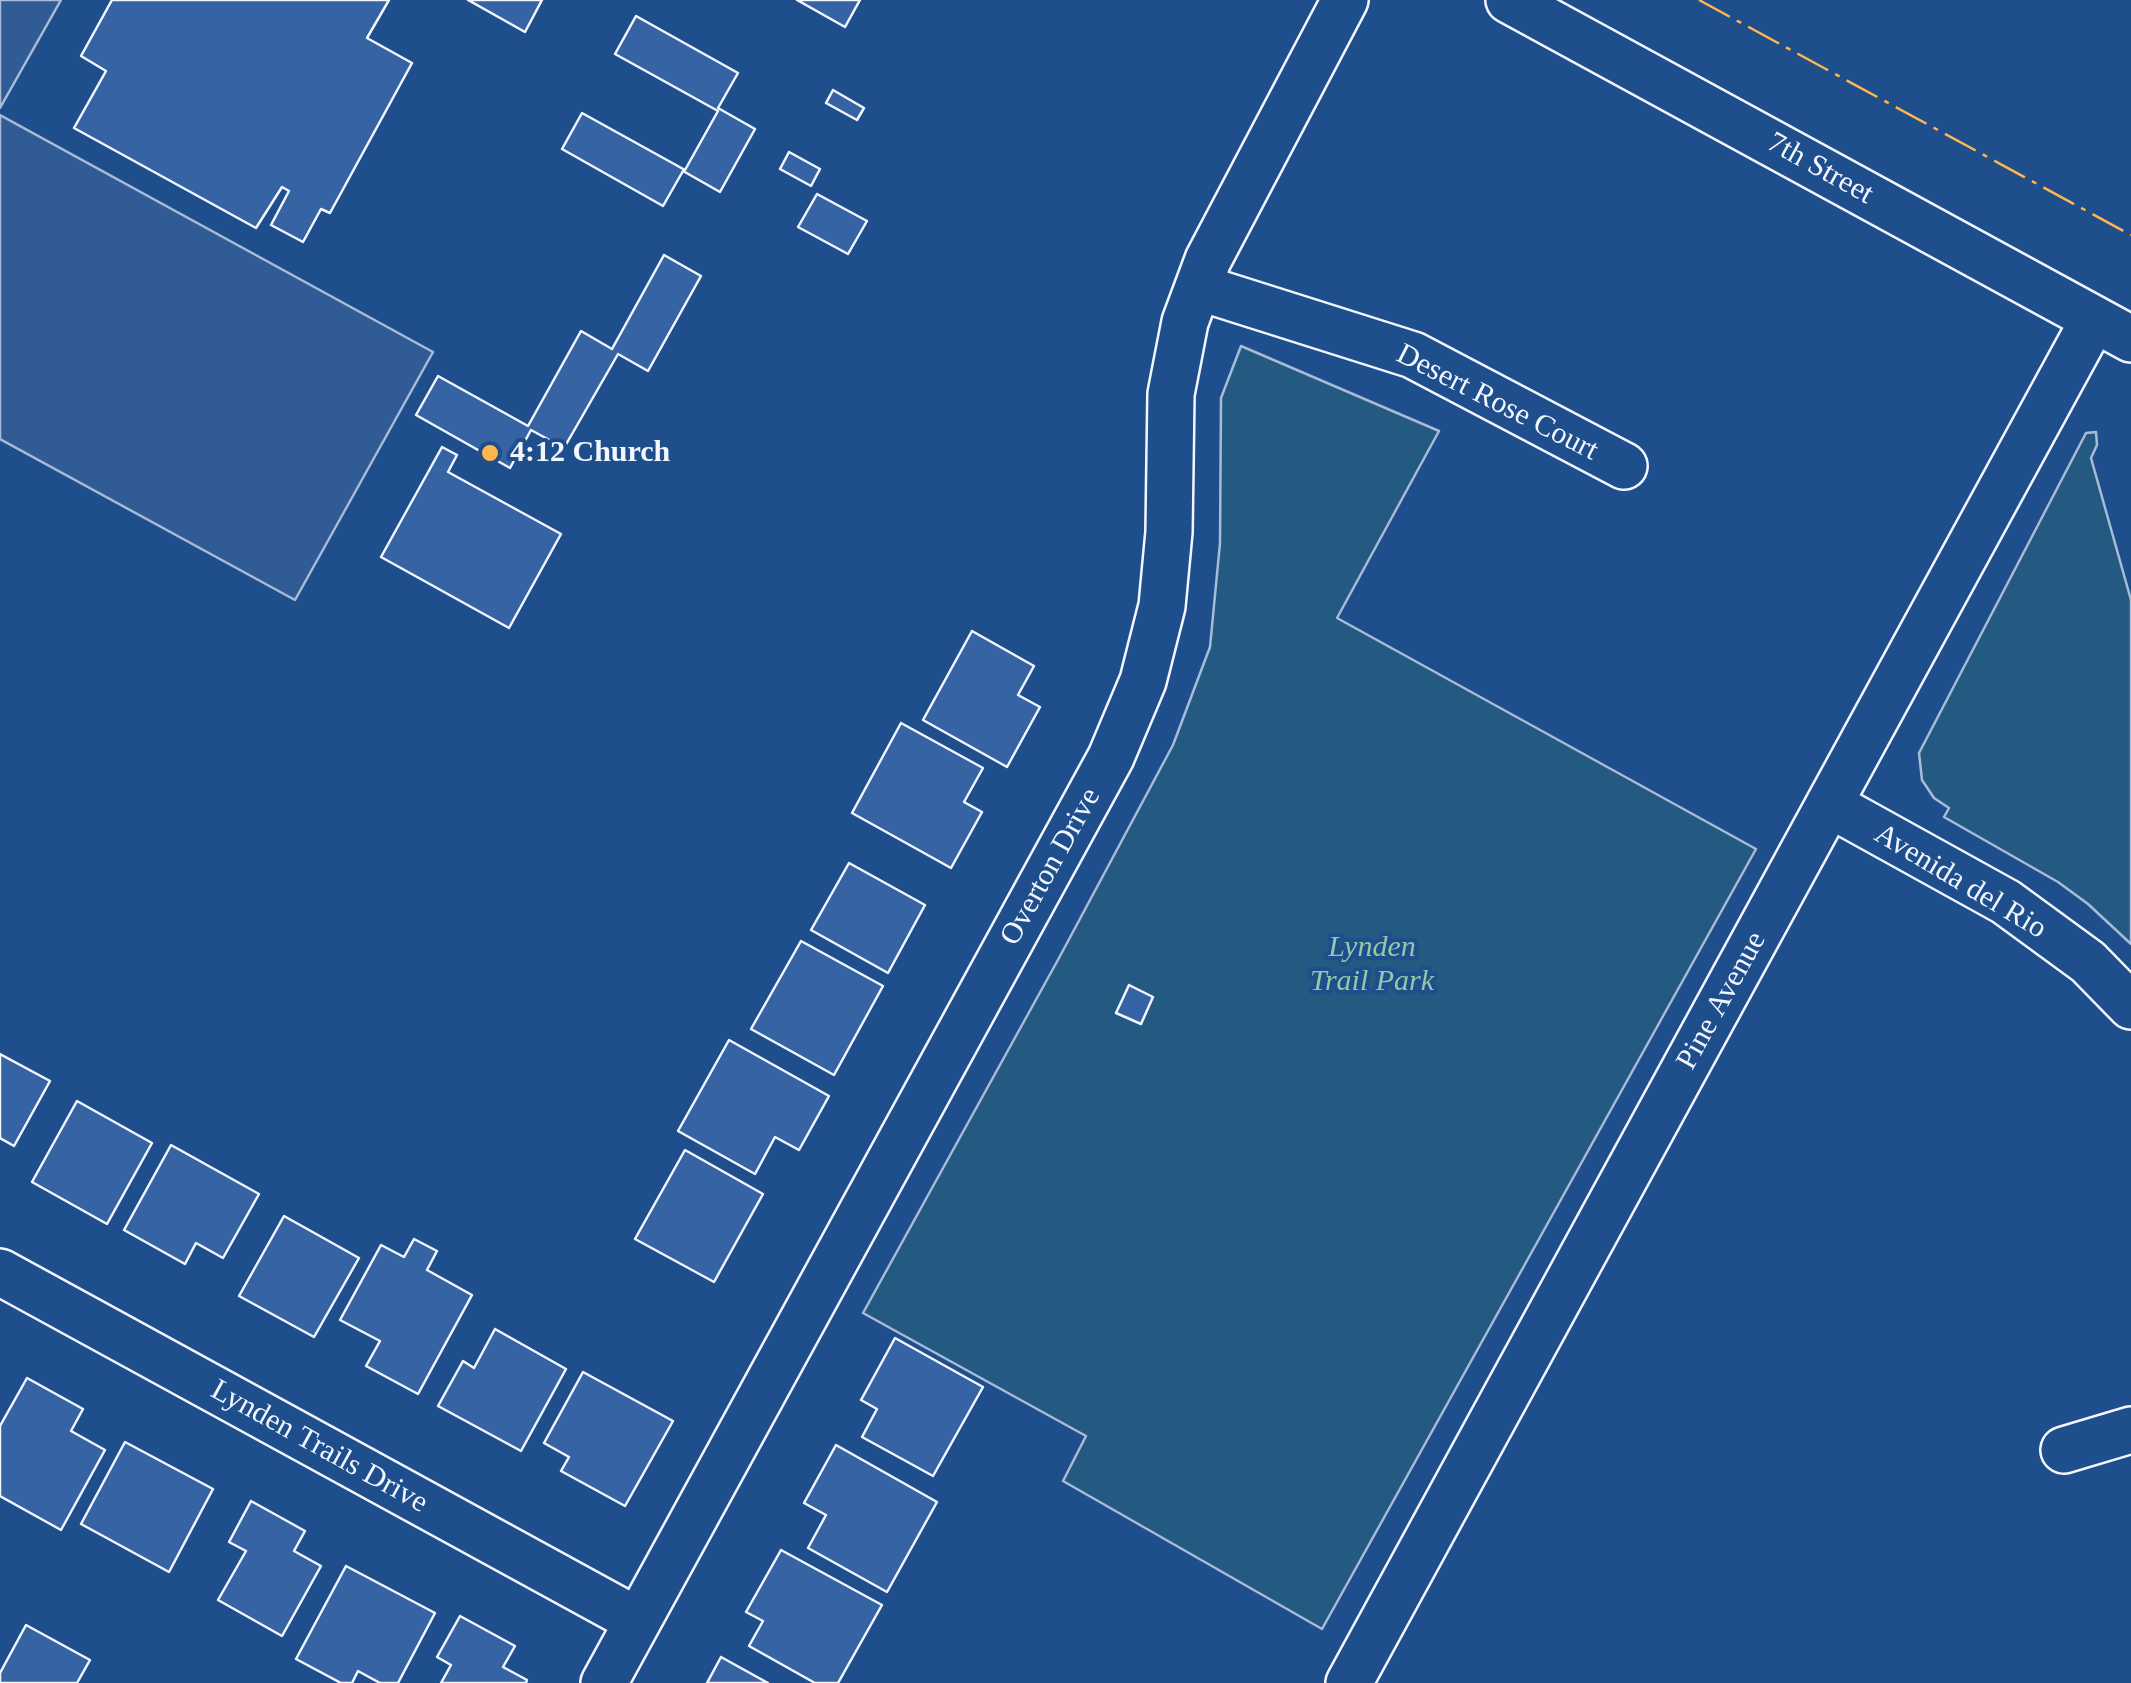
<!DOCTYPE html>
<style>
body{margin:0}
canvas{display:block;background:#1f4e8c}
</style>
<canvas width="2131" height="1683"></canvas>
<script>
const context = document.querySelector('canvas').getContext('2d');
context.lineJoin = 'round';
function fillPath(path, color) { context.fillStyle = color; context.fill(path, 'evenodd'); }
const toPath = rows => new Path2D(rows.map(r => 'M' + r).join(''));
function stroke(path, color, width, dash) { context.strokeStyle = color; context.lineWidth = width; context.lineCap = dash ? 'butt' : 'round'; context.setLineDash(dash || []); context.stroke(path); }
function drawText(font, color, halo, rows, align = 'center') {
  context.font = font + ' "Times New Roman",serif'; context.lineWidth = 8; context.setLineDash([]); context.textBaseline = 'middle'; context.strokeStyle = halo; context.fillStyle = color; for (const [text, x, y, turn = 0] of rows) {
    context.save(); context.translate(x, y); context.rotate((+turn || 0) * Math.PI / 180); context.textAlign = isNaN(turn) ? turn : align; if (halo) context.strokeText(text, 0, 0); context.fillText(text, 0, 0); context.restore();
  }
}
const green = toPath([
 [1241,346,1439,431,1337,618,1756,849,1322,1629,1063,1481,1086,1436,863,1313,1059,958,1173,745,1210,647,1220,543,1221,398,1241,346],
 [2096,432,2097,445,2091,458,2131,600,2131,944,2088,904,2058,882,1944,817,1949,808,1934,798,1922,780,1919,753,2086,433,2096,432]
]);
fillPath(green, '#245a82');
stroke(green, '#a8bbd7', 2.5);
const parking = toPath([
 [0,0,61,0,0,108,0,0],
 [0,115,433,352,295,600,0,439,0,115]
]);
fillPath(parking, '#305b95');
stroke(parking, '#a8bbd7', 2.5);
const building = toPath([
 [112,0,389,0,367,38,412,63,330,213,321,209,303,242,271,225,289,191,282,187,256,228,74,128,106,71,81,56,112,0],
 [468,0,542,0,525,32,468,0],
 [797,0,860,0,845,27,797,0],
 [636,16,738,73,718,108,755,129,720,192,683,171,663,206,562,149,582,113,685,170,718,111,615,54,636,16],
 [833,90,864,108,857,120,826,103,833,90],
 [789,152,820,169,811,186,780,169,789,152],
 [817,194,867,221,848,254,798,227,817,194],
 [664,255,701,276,648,371,618,354,564,448,531,430,510,468,416,415,438,376,528,426,581,331,612,349,664,255],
 [442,447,457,455,448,472,561,534,509,628,381,557,442,447],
 [972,631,1034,666,1018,695,1040,707,1007,767,923,720,972,631],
 [901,723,983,768,964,802,982,812,951,868,852,813,901,723],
 [849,863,925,905,888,973,811,930,849,863],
 [801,941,883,986,834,1075,751,1029,801,941],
 [1129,985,1153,997,1141,1024,1116,1013,1129,985],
 [729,1040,829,1096,799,1150,775,1137,755,1174,678,1131,729,1040],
 [0,1054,50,1081,14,1146,0,1138,0,1054],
 [77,1101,152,1143,107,1224,32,1182,77,1101],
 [171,1145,259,1194,223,1258,196,1243,185,1264,124,1230,171,1145],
 [685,1150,763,1194,714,1282,635,1239,685,1150],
 [284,1216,359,1258,314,1337,239,1296,284,1216],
 [414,1239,437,1251,427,1270,472,1295,418,1394,366,1366,380,1341,340,1320,381,1245,404,1257,414,1239],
 [495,1329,566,1369,521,1451,438,1406,463,1361,474,1368,495,1329],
 [895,1338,983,1387,933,1476,862,1437,877,1409,861,1400,895,1338],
 [583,1372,673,1421,625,1506,561,1471,569,1457,544,1443,583,1372],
 [27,1378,83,1409,71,1431,105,1450,61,1530,0,1496,0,1426,27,1378],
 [125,1442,213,1489,169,1572,81,1524,125,1442],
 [836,1445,937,1502,887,1592,808,1548,826,1515,804,1503,836,1445],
 [251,1501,305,1531,294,1551,321,1566,282,1636,218,1600,246,1551,229,1542,251,1501],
 [781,1550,882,1605,838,1683,815,1683,749,1646,763,1621,746,1612,781,1550],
 [346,1566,435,1613,398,1683,380,1683,358,1671,352,1683,341,1683,296,1659,346,1566],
 [460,1616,515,1646,503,1667,527,1680,526,1683,441,1683,451,1665,437,1657,460,1616],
 [26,1625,90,1660,77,1683,0,1683,0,1673,26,1625],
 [721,1657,768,1683,707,1683,721,1657]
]);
fillPath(building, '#3563a3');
stroke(building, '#f2f6ff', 2.5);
const minor = toPath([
 [1509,0,2131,339],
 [1198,287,1413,355,1624,466],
 [1829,804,2006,902,2088,962,2131,1006],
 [0,1272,638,1621],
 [2064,1450,2131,1430],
 [604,1683,1111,757,1143,681,1162,606,1169,532,1171,394,1185,322,1208,260,1345,0],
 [1349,1683,2094,319]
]);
stroke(minor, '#f2f6ff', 50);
stroke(minor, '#1f4e8c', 45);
stroke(toPath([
 [1699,0,2131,235]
]), '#ffb74d', 2.5, [35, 8, 5, 8]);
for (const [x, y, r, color] of [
 [490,453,10,"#ffb74d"]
]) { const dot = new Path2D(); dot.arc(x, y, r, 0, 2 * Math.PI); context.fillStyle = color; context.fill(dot); stroke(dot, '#1f4e8c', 4); }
drawText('30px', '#f2f6ff', '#1f4e8c', [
 ["7th Street",1820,169,29],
 ["Desert Rose Court",1497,403,27],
 ["Overton Drive",1051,867,-61],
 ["Avenida del Rio",1960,882,31],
 ["Pine Avenue",1722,1001,-61],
 ["Lynden Trails Drive",319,1447,29]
]);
drawText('bold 30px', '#f2f6ff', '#1f4e8c', [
 ["4:12 Church",510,453]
], 'left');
drawText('italic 30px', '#97c8a6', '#1f4e8c', [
 ["Lynden",1372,948],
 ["Trail Park",1372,982]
]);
</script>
